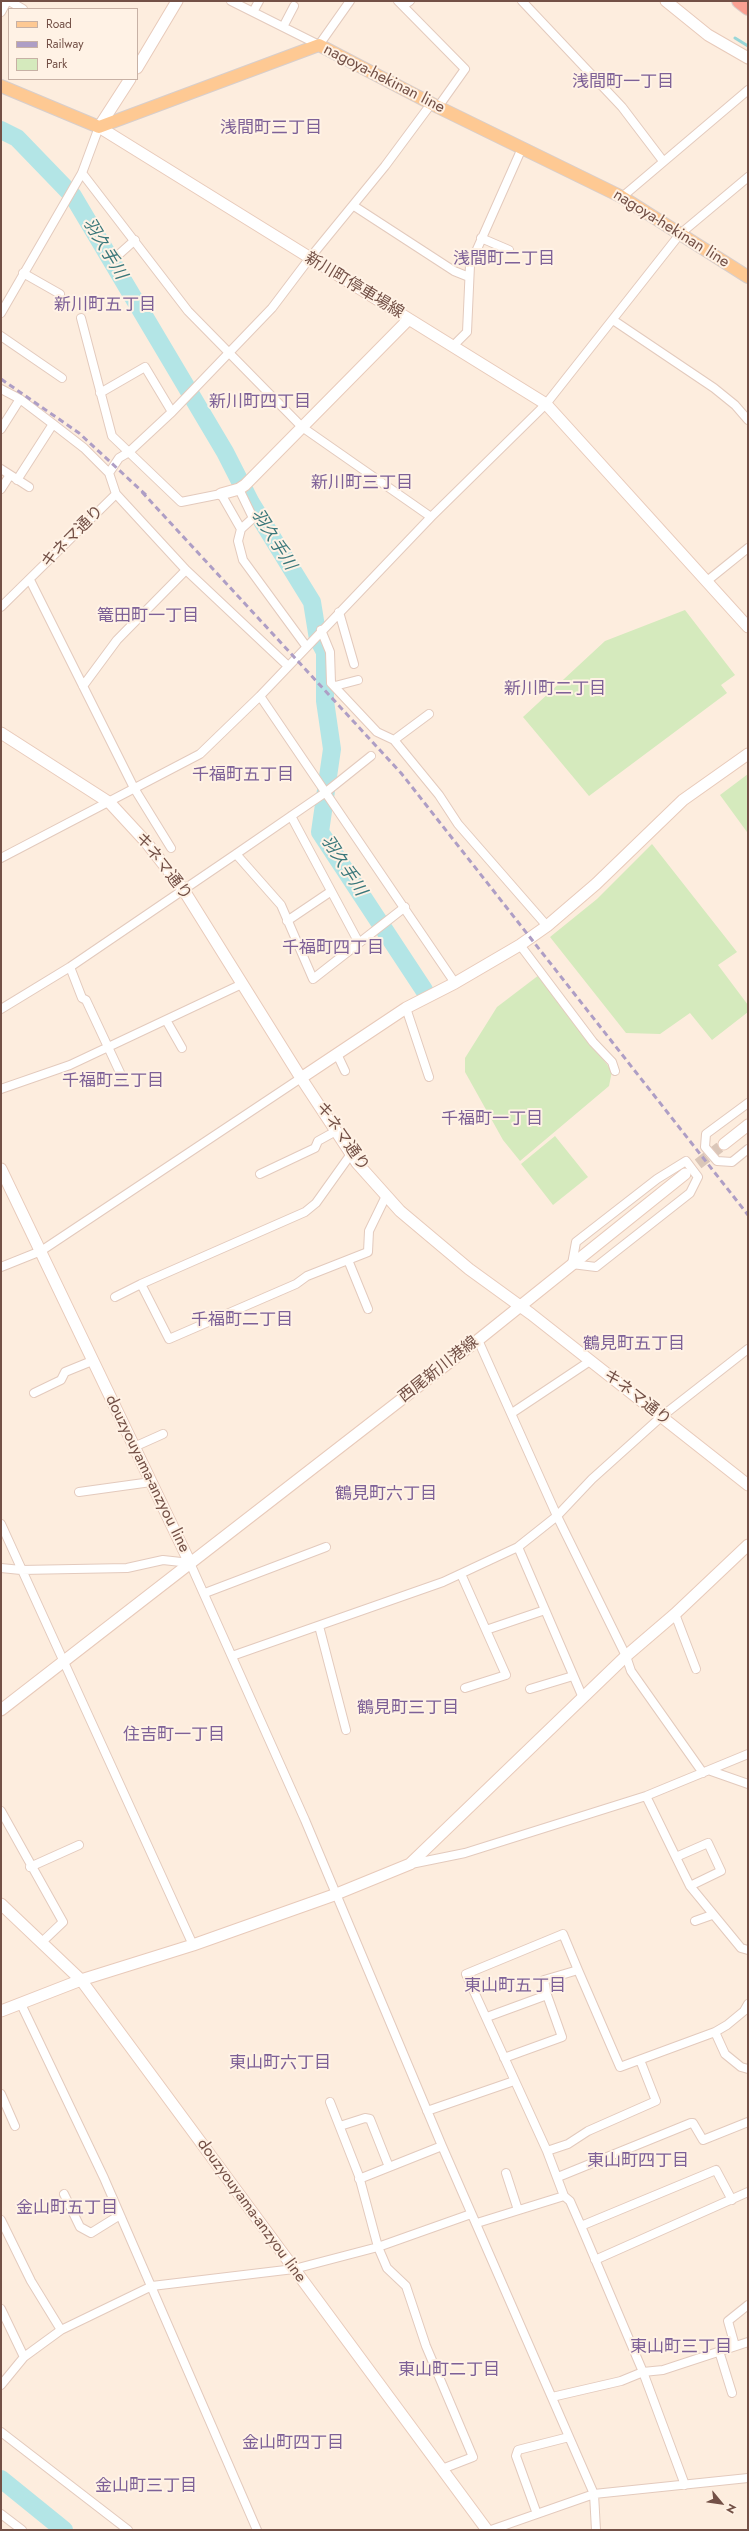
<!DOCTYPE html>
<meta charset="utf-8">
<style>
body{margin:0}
#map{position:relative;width:749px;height:2531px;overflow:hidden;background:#fdedde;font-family:Jost,sans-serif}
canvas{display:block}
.frame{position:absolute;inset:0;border:2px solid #735046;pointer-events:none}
.legend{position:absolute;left:8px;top:8px;width:130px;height:72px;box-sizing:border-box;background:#fff2e5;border:1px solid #c7b1a5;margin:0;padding:5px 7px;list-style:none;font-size:12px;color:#735046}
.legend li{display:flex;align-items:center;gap:8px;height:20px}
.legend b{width:20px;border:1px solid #c7b1a5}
.north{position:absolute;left:701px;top:2483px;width:40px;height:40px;-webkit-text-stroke:3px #fff2e5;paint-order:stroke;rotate:119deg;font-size:11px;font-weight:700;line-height:16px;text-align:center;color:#735046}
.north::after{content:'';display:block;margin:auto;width:14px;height:18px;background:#735046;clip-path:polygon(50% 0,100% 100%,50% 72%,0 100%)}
</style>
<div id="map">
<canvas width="749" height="2531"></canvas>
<div class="frame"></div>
<ul class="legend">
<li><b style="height:5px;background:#fec993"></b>Road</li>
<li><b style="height:5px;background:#ae9ec5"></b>Railway</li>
<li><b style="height:11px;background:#d5eabd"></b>Park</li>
</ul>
<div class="north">N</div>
</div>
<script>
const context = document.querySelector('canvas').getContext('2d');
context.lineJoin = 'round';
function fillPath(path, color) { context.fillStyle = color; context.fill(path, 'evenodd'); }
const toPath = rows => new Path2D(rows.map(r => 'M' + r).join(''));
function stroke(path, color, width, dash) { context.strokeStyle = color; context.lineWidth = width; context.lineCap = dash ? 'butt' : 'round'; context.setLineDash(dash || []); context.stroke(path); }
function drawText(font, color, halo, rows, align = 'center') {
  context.font = font + ' Jost,"Noto Sans JP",sans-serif'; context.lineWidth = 4; context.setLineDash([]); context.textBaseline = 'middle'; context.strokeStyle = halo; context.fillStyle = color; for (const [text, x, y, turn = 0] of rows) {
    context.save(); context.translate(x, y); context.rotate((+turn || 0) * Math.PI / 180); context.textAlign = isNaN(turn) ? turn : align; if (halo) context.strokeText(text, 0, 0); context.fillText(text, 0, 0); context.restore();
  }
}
fillPath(toPath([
 [685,610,735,675,721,685,727,693,589,796,523,717,605,641],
 [748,774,748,831,747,832,720,795],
 [652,844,737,952,718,965,748,1005,748,1012,712,1040,690,1013,660,1034,626,1033,550,937,597,899],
 [539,975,612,1071,609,1086,520,1161,503,1140,465,1072,465,1058,497,1007],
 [555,1136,588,1177,553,1205,521,1164]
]), '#d5eabd');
stroke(toPath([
 [735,38,748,46]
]), '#99d6d8', 3);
stroke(toPath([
 [1,130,17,138,73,196,225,452,251,503,312,602,318,639,325,652,325,701,332,749,320,832,424,990],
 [1,2479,64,2530]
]), '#b3e5e6', 18);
stroke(toPath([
 [685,1174,724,1144]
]), '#dac6b8', 11, [11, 5.5]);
const street = toPath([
 [9,1,23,9],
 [231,1,319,45,350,1],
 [398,1,465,69,438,107],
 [522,1,622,107,663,161],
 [403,6,410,1],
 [1,12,7,1],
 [253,12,259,1],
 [283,27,294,6],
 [82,173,188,311,302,427,431,517],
 [622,197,748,90],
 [354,206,454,271,469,277],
 [481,238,509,250],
 [116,257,135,240],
 [23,273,60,294],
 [1,313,82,173,99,127],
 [81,318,112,436,181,502,221,494,241,529],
 [613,320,714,388,735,405,748,420],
 [1,336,62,378],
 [453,346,467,332,470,265,522,148],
 [1,389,20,399,53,424,84,448,109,473],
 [100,393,145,367,172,412],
 [1,429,20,399],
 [1,469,29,487],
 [17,480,53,424],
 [1,489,10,475],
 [239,489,253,518,241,529,238,541,243,560,306,646],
 [30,580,134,788,171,848],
 [707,581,748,548],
 [1,607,116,494],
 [339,612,354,664],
 [321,630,330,652,331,683,377,732,394,740],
 [288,666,186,570,116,494,109,473,119,458,129,452,172,412,272,308,309,259,385,166,431,104],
 [83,686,117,640,186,570],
 [335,686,358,680],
 [260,696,455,983],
 [429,714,394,740,439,795,458,824,547,926],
 [291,816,359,943],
 [236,854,281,905,313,979,405,907],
 [1,858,200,754,260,696,431,517,546,404,680,234,748,177],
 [287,921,330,892],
 [520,945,593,1042,612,1062,615,1071],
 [70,967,82,998,86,1000,123,1079],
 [406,1008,429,1077],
 [1,1009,70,967,236,854,326,792,371,756],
 [166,1020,182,1048],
 [337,1054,345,1071],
 [1,1089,70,1065,242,984],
 [748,1103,706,1134,705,1147,717,1161,732,1162,748,1149],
 [351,1154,316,1203,305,1212,141,1284,169,1339,296,1284,307,1276,368,1252,369,1231,386,1196],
 [686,1161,698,1177,690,1193,596,1267,572,1264,576,1242,657,1179,686,1161],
 [260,1174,315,1148,318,1141,336,1131],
 [348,1260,368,1309],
 [1,1267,41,1251,301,1078],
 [115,1297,141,1284],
 [478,1340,557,1516,626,1656,631,1671,703,1773],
 [34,1393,61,1380,65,1372,92,1361],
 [512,1413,590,1361],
 [134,1447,163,1434],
 [79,1492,151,1482],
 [1,1524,193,1945],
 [518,1547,583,1698],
 [1,1568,21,1570,127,1568,163,1560,190,1563,305,1820,442,2146,594,2494,596,2530],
 [461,1574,506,1675,465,1688],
 [205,1593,326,1547],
 [675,1614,696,1669],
 [319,1626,346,1730],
 [486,1630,545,1610],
 [232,1656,443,1582,518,1547,557,1516,592,1479,661,1417,748,1349],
 [530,1689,573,1676],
 [711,1771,748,1784],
 [646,1796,690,1886,741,1948,748,1950],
 [1,1811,63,1922,43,1941],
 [676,1857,708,1843,721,1871,690,1886],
 [411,1864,465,1853,646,1796,748,1754],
 [30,1867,79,1845],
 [695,1921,712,1915],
 [578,1970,563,1934,466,1974,547,2151,564,2196,570,2201,581,2226,643,2372,685,2485],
 [21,2004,104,2178,257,2530],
 [748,2004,744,2011,727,2025,715,2032,725,2054,741,2067,748,2069],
 [487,2017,547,1995],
 [504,2058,562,2037,547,1995,544,1980,578,1970,620,2067,715,2032],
 [1,2094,15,2126],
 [330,2102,359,2176,378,2247,387,2268,406,2286,426,2346,473,2457,442,2469],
 [427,2111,514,2081],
 [340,2126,365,2118,370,2119,389,2167],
 [547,2151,568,2144,588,2131,656,2101,640,2060],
 [506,2173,518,2210],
 [558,2177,691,2123,693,2123,703,2140,748,2122],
 [359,2179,442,2146],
 [64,2194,80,2227,91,2233,120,2215],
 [1,2220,31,2281,61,2330],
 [477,2223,564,2196],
 [581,2226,716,2170,732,2200],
 [595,2260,748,2192],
 [1,2309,24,2357],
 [735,2346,728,2321,748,2305],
 [719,2351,732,2393],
 [1,2385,24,2357,61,2330,152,2286,294,2269,378,2247,471,2214],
 [552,2397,621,2381,643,2372,663,2370,748,2342],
 [1,2432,128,2530],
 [1,2514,22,2530],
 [537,2514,516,2456,518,2450,569,2437],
 [491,2530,594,2494,748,2478]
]);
const secondary = toPath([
 [666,1,708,35,748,58],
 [137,68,177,1],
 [130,79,99,127,546,404,748,627],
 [221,494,239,489,245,485,409,319],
 [1,733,110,803,146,842,183,889,301,1078,357,1163,400,1211,469,1269,531,1314,748,1485],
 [301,1078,406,1008,455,983,520,945,547,926,596,884,683,800,748,754],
 [724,1144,748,1125],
 [1,1169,190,1563],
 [1,1710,478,1340,685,1174],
 [1,1904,81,1980,487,2530],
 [1,2011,81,1980,193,1945,334,1895,410,1864,626,1656,675,1614,748,1545]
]);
const primary = toPath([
 [1,86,99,127,319,45,438,107,622,197,748,277]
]);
const highway = toPath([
 [739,1,748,8]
]);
stroke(street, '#e3cabd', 10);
stroke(secondary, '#e8caba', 13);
stroke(primary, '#d8cecb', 14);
stroke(highway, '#d8cecb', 16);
stroke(street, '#fff', 8);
stroke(secondary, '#fff', 11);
stroke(primary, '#fec993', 12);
stroke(highway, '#faa092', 14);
stroke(toPath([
 [1,379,79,433,146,495],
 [142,492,401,773,748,1215]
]), '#ae9ec5', 3, [6, 4]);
drawText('16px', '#735046', '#fff2e5', [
 ["nagoya-hekinan line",384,79,27],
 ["nagoya-hekinan line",671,229,32],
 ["新川町停車場線",354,286,31],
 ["キネマ通り",73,537,-45],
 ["キネマ通り",163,867,52],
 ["キネマ通り",342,1137,55],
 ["西尾新川港線",439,1370,-38],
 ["キネマ通り",637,1398,38],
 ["douzyouyama-anzyou line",147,1474,64],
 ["douzyouyama-anzyou line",251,2211,54]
]);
drawText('17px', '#7e6197', '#fff2e5', [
 ["浅間町一丁目",623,83],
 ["浅間町三丁目",271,129],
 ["浅間町二丁目",504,260],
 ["新川町五丁目",105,306],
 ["新川町四丁目",260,403],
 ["新川町三丁目",362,484],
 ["篭田町一丁目",148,617],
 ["新川町二丁目",555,690],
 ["千福町五丁目",243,776],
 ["千福町四丁目",333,949],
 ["千福町三丁目",113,1082],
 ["千福町一丁目",492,1120],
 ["千福町二丁目",242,1321],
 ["鶴見町五丁目",634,1345],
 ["鶴見町六丁目",386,1495],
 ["鶴見町三丁目",408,1709],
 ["住吉町一丁目",174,1736],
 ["東山町五丁目",515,1987],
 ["東山町六丁目",280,2064],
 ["東山町四丁目",638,2162],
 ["金山町五丁目",67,2209],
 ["東山町三丁目",681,2348],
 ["東山町二丁目",449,2371],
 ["金山町四丁目",293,2444],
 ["金山町三丁目",146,2487]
]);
drawText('italic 17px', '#3a777a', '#fff2e5', [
 ["羽久手川",104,249,59],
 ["羽久手川",273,540,58],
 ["羽久手川",343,866,57]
]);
</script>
